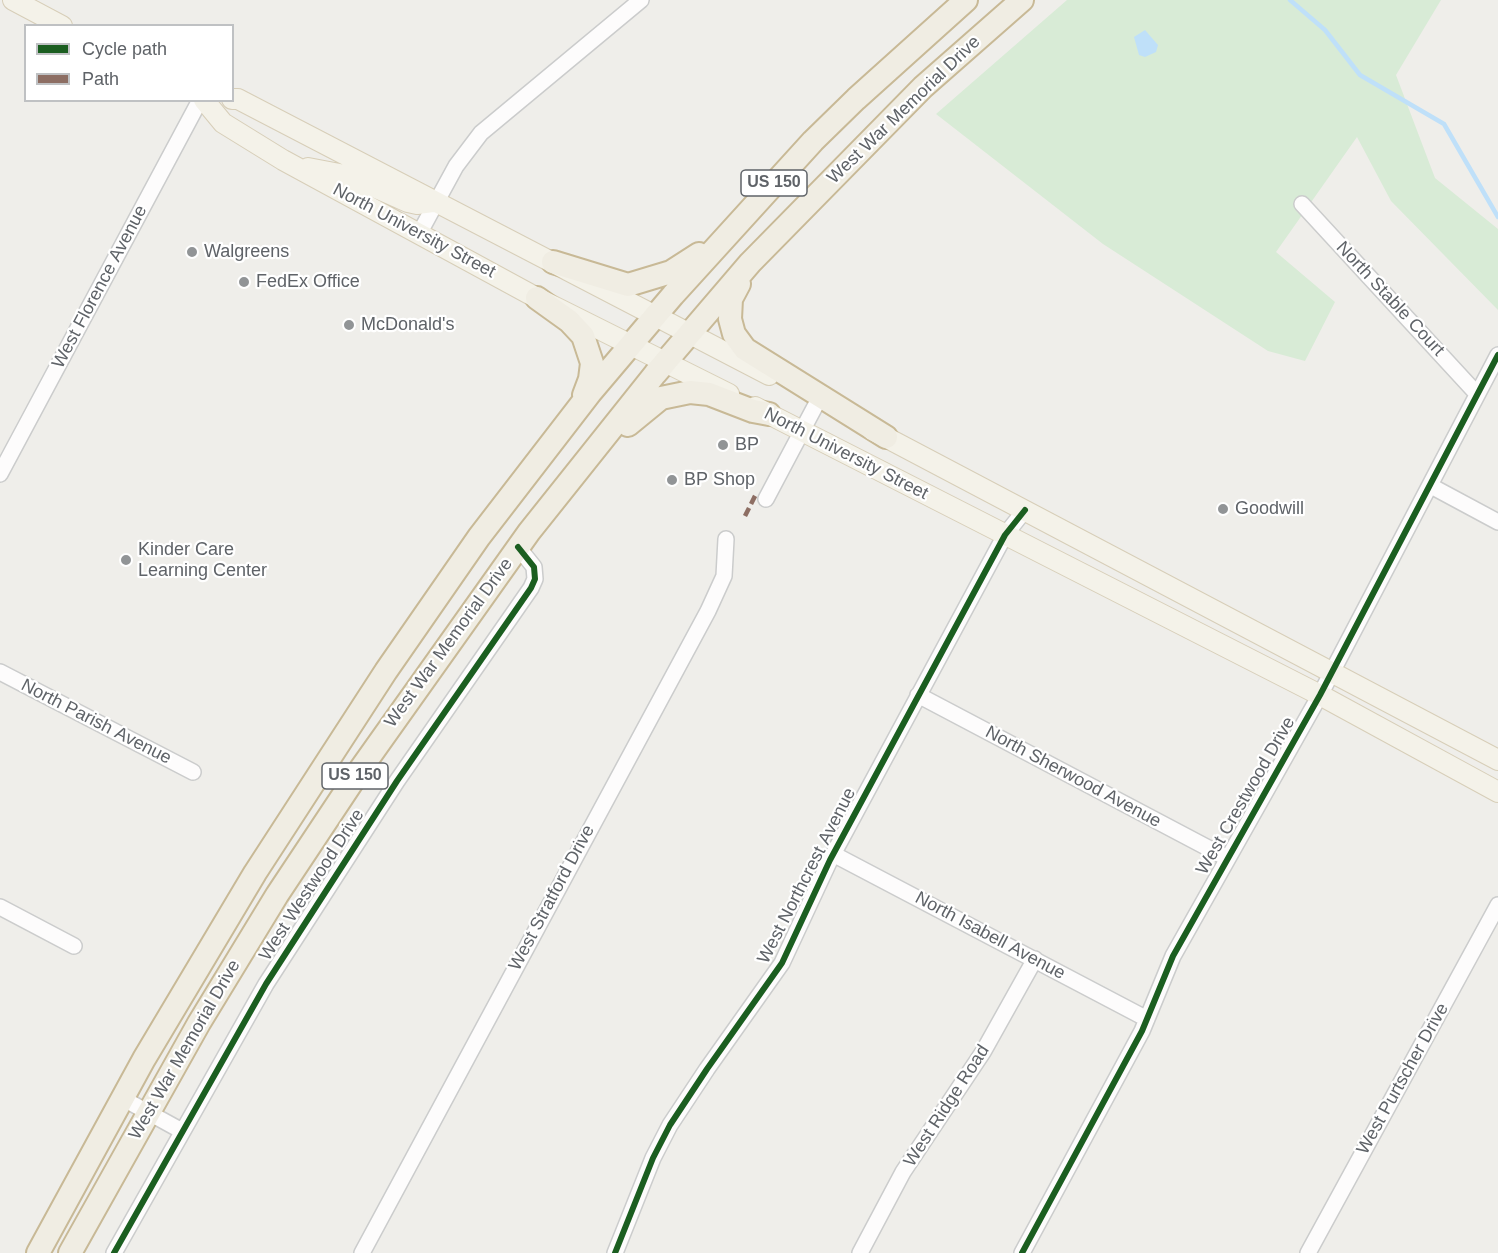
<!DOCTYPE html>
<style>
body{margin:0}
#map{position:relative;width:1498px;height:1253px;overflow:hidden;background:#efeeea;font-family:Arial,sans-serif}
canvas{display:block}
.legend{position:absolute;left:24px;top:24px;width:210px;height:78px;box-sizing:border-box;background:#fff;border:2px solid #bfc1c3;margin:0;padding:8px 10px;list-style:none;font-size:18px;color:#5f6368}
.legend li{display:flex;align-items:center;gap:12px;height:30px}
.legend b{width:30px;border:2px solid #bfc1c3}
</style>
<div id="map">
<canvas width="1498" height="1253"></canvas>
<ul class="legend">
<li><b style="height:8px;background:#1b5e20"></b>Cycle path</li>
<li><b style="height:8px;background:#8d6e63"></b>Path</li>
</ul>
</div>
<script>
const context = document.querySelector('canvas').getContext('2d');
context.lineJoin = 'round';
function fillPath(path, color) { context.fillStyle = color; context.fill(path, 'evenodd'); }
const toPath = rows => new Path2D(rows.map(r => 'M' + r).join(''));
function stroke(path, color, width, dash) { context.strokeStyle = color; context.lineWidth = width; context.lineCap = dash ? 'butt' : 'round'; context.setLineDash(dash || []); context.stroke(path); }
function drawText(font, color, halo, rows, align = 'center') {
  context.font = font + ' Arial,sans-serif'; context.lineWidth = 4.5; context.setLineDash([]); context.textBaseline = 'middle'; context.strokeStyle = halo; context.fillStyle = color; for (const [text, x, y, turn = 0] of rows) {
    context.save(); context.translate(x, y); context.rotate((+turn || 0) * Math.PI / 180); context.textAlign = isNaN(turn) ? turn : align; if (halo) context.strokeText(text, 0, 0); context.fillText(text, 0, 0); context.restore();
  }
}
fillPath(toPath([
 [1067,0,1441,0,1396,75,1435,178,1498,229,1498,310,1391,201,1357,137,1276,252,1335,302,1305,361,1268,351,1103,244,936,114]
]), '#d8ebd6');
fillPath(toPath([
 [1145,30,1158,45,1156,52,1145,57,1139,55,1134,37]
]), '#bfe0f9');
stroke(toPath([
 [1290,0,1325,30,1360,75,1444,124,1498,217]
]), '#bfe0f9', 4.5);
const minor = toPath([
 [1302,204,1477,394],
 [419,234,456,166,481,133,641,0],
 [0,474,200,100],
 [1431,486,1498,522],
 [766,499,820,397],
 [0,672,193,772],
 [918,695,1227,858],
 [833,854,1147,1019],
 [0,907,74,946],
 [122,1098,182,1131],
 [114,1253,266,984,397,781,531,588,535,579,534,567,518,547],
 [362,1253,708,611,724,576,726,539],
 [615,1253,653,1158,670,1125,707,1069,782,963,830,860,1005,535,1025,510],
 [860,1253,903,1172,983,1052,1035,959],
 [1022,1253,1142,1031,1173,956,1320,695,1498,355],
 [1308,1253,1498,905]
]);
const major = toPath([
 [13,0,62,26],
 [232,99,238,99,769,375],
 [204,100,223,123,283,160,537,298,729,394],
 [308,168,350,176,408,202,417,204,433,202],
 [755,407,1320,695,1498,792],
 [872,430,1498,760]
]);
const highway = toPath([
 [553,262,628,285,671,272,699,254],
 [739,284,731,299,730,319,734,334,745,349,886,437],
 [537,298,569,321,583,336,592,363,590,379,584,395],
 [628,425,661,398,690,392,709,394,753,411,769,414],
 [38,1253,144,1059,255,873,386,671,479,537,590,393,673,295,813,141,856,99,966,0],
 [70,1253,199,1023,277,895,362,767,529,532,655,374,750,263,923,87,1022,0]
]);
stroke(minor, '#cbcccc', 18);
stroke(major, '#d7ceb8', 22);
stroke(highway, '#c8b996', 26);
stroke(minor, '#fdfcfc', 15);
stroke(major, '#f4f2e9', 20);
stroke(highway, '#f0ede3', 22);
stroke(toPath([
 [745,516,756,494]
]), '#8d6e63', 4.5, [9, 4.5]);
stroke(toPath([
 [114,1253,266,984,397,781,531,588,535,579,534,567,518,547],
 [615,1253,653,1158,670,1125,707,1069,782,963,830,860,1005,535,1025,510],
 [1022,1253,1142,1031,1173,956,1320,695,1498,355]
]), '#1b5e20', 6);
for (const [x, y, r, color] of [
 [192,252,6,"#919496"],
 [244,282,6,"#919496"],
 [349,325,6,"#919496"],
 [723,445,6,"#919496"],
 [672,480,6,"#919496"],
 [1223,509,6,"#919496"],
 [126,560,6,"#919496"]
]) { const dot = new Path2D(); dot.arc(x, y, r, 0, 2 * Math.PI); context.fillStyle = color; context.fill(dot); stroke(dot, '#fff', 2); }
for (const [x, y, w] of [
 [774,183,66],
 [355,776,66]
]) { const box = new Path2D(); box.roundRect(x - w / 2, y - 13, w, 26, 4.5); context.fillStyle = '#fff'; context.fill(box); stroke(box, '#5f6368', 1.5); }
drawText('bold 16px', '#5f6368', null, [
 ["US 150",774,183],
 ["US 150",355,776]
]);
drawText('18px', '#5f6368', '#fff', [
 ["West War Memorial Drive",904,110,-44],
 ["North University Street",414,231,28],
 ["West Florence Avenue",100,287,-62],
 ["North Stable Court",1390,299,47],
 ["North University Street",846,454,27],
 ["West War Memorial Drive",449,643,-54],
 ["North Parish Avenue",96,722,27],
 ["North Sherwood Avenue",1073,777,28],
 ["West Crestwood Drive",1246,796,-60],
 ["West Northcrest Avenue",807,876,-63],
 ["West Westwood Drive",312,885,-57],
 ["West Stratford Drive",552,898,-62],
 ["North Isabell Avenue",990,936,28],
 ["West War Memorial Drive",185,1050,-60],
 ["West Purtscher Drive",1403,1079,-61],
 ["West Ridge Road",947,1106,-57]
]);
drawText('18px', '#5f6368', '#fff', [
 ["Walgreens",204,252],
 ["FedEx Office",256,282],
 ["McDonald's",361,325],
 ["BP",735,445],
 ["BP Shop",684,480],
 ["Goodwill",1235,509],
 ["Kinder Care",138,550],
 ["Learning Center",138,571]
], 'left');
</script>
